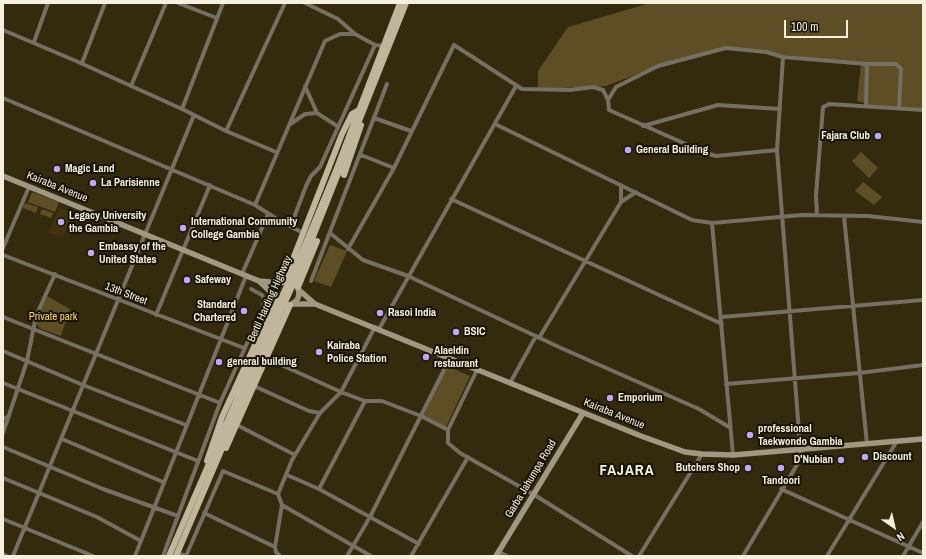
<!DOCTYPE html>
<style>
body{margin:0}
#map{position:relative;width:926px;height:559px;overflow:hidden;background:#342a0d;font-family:"Archivo Narrow",sans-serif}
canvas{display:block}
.frame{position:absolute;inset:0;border:4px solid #f5efde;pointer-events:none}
.north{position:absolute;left:874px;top:507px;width:40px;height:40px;-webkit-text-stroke:3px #181307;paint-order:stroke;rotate:146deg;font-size:11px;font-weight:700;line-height:16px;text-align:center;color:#f5efde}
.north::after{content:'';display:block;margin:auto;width:14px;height:18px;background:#f5efde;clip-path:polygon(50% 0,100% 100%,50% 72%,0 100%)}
.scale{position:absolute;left:784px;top:20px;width:64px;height:18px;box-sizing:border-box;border:2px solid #f5efde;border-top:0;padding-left:5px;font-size:12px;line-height:14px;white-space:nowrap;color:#f5efde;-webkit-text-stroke:3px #181307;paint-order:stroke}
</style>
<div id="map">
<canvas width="926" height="559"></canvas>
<div class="frame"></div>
<div class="north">N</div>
<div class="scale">100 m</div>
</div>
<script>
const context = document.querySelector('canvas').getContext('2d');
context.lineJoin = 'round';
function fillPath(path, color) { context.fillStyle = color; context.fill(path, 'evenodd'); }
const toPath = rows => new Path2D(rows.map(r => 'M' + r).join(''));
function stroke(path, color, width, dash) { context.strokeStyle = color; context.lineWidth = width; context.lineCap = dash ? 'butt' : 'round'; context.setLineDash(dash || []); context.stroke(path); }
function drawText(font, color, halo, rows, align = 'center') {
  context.font = font + ' "Archivo Narrow",sans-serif'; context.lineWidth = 4; context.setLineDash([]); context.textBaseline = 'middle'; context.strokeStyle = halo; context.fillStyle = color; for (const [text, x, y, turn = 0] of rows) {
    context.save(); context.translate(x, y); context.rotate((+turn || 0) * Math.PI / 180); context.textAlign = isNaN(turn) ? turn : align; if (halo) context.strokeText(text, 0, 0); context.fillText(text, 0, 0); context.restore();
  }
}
fillPath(toPath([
 [59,207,73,213,63,238,49,233]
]), '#40330e');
fillPath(toPath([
 [650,3,923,3,923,110,866,106,865,103,857,101,861,64,726,48,658,66,606,86,538,89,538,71,568,27],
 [861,152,878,168,869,178,852,161],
 [863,182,882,197,874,205,855,191],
 [32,192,59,202,55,212,28,202],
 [25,203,38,207,36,213,23,208],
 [42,209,53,213,51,218,40,214],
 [330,245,347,251,331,287,314,281],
 [47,296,70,309,61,336,41,329,36,324,37,317],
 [447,366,470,376,446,427,423,417]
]), '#5e4e26');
stroke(toPath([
 [178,3,217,18],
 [305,3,338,19,355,34,375,45,383,46],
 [3,30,76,61,182,109,226,131,276,152],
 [34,42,48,3],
 [82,63,105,3],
 [131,86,166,3],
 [305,86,317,113,337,126],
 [3,98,255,205,280,221,303,233],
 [608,100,616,87,658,66,726,48,766,52,783,57,867,64],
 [866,106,867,64,896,64,901,69,899,108],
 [182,109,223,3],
 [374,118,411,131],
 [495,124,692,220,712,223,802,215,868,216,923,222],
 [289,125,305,114,317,113],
 [643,126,718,105,780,109],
 [226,131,285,3],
 [361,155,394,168],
 [621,185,621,202],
 [451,199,722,324],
 [255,205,325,41,340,34,355,34],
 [817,215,816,195,823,107,829,104,923,110],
 [844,216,867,444],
 [712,223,733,455],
 [295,229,295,215,306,186,311,176,320,167,375,45],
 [330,233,363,260,408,276,561,348,699,409,729,427],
 [3,248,29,187],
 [348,249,394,168,454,45,522,89,570,90,593,87,603,90,608,100,609,110,706,153,716,156,777,150],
 [3,255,244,348],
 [242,274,268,214],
 [311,281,387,84],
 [156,315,210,185],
 [3,317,220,403],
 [722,317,923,300],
 [379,329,516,86],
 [539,338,621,202,636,192],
 [3,351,83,385,186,425],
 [266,358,341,392,365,401,382,401,421,416,448,430],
 [477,370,448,430,448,443,460,453,533,494,632,556],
 [3,383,198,461],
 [510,383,536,336],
 [726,384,859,373,923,365],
 [254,386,309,411,320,413],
 [3,419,9,416],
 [237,425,295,455],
 [3,433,27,361,36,316,55,274],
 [62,439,163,482],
 [3,447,103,489,178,516],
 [287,475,319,489,419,544],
 [3,478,97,517,141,541],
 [319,489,365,401],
 [781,489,923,553],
 [282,505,371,556],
 [204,513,275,547],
 [3,519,93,556],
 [499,552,507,556],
 [177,553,186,556,223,471,278,494],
 [3,554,7,556],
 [13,556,194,115],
 [135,556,246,276],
 [163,556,220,403,263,308,264,298,262,295,251,289],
 [280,556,276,552,275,547,282,505,278,494,292,460,320,413,341,392,375,327],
 [347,556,370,517,450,358],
 [411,556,468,457],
 [639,556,702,454],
 [743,556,801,458,777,150,783,57],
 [827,556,897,441],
 [903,556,923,522]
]), '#767063', 4);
stroke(toPath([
 [3,176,259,281,281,283],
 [259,281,275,296],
 '275 293a12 12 0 1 1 24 0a12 12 0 1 1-24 0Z',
 [299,290,315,304],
 [293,304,315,304,641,436,685,452,702,454,733,455,923,439],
 [496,556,583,413]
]), '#a09883', 5.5);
stroke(toPath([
 [344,175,361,125],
 [299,260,335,173,400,3],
 [303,262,406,3],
 [284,282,342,134,352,114,357,111],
 [298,287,317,241],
 [226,448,290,305],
 [207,461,222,417,276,299],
 [169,556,272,318],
 [176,556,277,320]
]), '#c1b69b', 6);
stroke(toPath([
 [272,318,299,260],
 [277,320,303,262]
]), '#c1b69b', 6);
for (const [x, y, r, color] of [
 [878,136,4,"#c1a8f3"],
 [628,150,4,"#c1a8f3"],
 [57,169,4,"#c1a8f3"],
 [93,183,4,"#c1a8f3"],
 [61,222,4,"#c1a8f3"],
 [183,228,4,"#c1a8f3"],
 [91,253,4,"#c1a8f3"],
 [187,280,4,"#c1a8f3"],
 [244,311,4,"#c1a8f3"],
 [380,313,4,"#c1a8f3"],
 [456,332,4,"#c1a8f3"],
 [319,352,4,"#c1a8f3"],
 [426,357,4,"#c1a8f3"],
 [219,362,4,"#c1a8f3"],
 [610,398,4,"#c1a8f3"],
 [750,435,4,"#c1a8f3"],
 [865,457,4,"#c1a8f3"],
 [841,460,4,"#c1a8f3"],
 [748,468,4,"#c1a8f3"],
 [781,468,4,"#c1a8f3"]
]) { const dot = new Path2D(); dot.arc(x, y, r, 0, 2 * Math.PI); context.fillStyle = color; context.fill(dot); stroke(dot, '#181307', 1.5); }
drawText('bold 11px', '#f5efde', '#181307', [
 ["Fajara Club",870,136,"right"],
 ["General Building",636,150],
 ["Magic Land",65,169],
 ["La Parisienne",101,183],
 ["Legacy University",69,216],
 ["the Gambia",69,229],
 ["International Community",191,222],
 ["College Gambia",191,235],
 ["Embassy of the",99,247],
 ["United States",99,260],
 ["Safeway",195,280],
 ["Standard",236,305,"right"],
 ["Chartered",236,318,"right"],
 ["Rasoi India",388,313],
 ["BSIC",464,332],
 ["Kairaba",327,346],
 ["Police Station",327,359],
 ["Alaeldin",434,351],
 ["restaurant",434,364],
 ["general building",227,362],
 ["Emporium",618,398],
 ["professional",758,429],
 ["Taekwondo Gambia",758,442],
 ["Discount",873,457],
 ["D'Nubian",833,460,"right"],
 ["Butchers Shop",740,468,"right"],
 ["Tandoori",781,481,"center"]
], 'left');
drawText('11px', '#f5efde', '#181307', [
 ["Kairaba Avenue",57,187,22],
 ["13th Street",126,294,21],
 ["Bertil Harding Highway",270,299,-66],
 ["Kairaba Avenue",614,414,22],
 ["Garba Jahumpa Road",531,479,-59]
]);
drawText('11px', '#fed66d', '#181307', [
 ["Private park",53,317]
]);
context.letterSpacing = '1px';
drawText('bold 15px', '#f5efde', '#181307', [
 ["FAJARA",627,471]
]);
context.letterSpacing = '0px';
</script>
